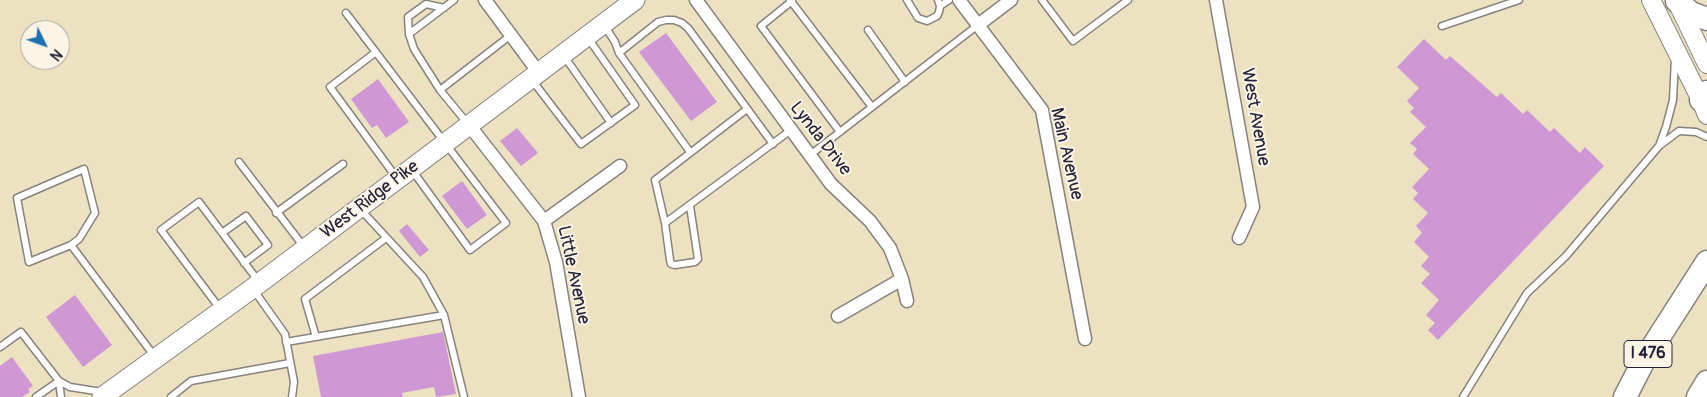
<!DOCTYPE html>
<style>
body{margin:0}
#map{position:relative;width:1707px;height:397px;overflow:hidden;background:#ece2c1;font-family:Pangolin,sans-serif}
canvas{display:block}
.north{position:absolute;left:20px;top:20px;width:50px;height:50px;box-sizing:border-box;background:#fcf5e5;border:1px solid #a5a1a1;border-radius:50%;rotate:132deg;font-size:14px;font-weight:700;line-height:20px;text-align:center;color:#22223b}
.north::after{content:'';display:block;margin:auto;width:18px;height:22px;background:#1f6fb2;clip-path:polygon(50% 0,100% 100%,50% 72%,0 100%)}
</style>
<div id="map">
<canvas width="1707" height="397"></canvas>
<div class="north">N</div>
</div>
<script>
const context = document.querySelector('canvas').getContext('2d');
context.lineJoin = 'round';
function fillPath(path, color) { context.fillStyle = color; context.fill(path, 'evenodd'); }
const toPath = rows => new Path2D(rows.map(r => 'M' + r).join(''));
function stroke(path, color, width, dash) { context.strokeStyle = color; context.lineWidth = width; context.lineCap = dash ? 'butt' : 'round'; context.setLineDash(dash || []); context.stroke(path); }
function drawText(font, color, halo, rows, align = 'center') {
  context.font = font + ' Pangolin,sans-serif'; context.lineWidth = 4; context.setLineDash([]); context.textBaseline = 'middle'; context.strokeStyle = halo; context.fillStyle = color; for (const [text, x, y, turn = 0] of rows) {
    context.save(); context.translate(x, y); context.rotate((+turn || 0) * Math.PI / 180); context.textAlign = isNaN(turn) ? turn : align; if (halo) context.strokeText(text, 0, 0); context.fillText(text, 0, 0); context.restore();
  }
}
fillPath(toPath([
 [666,33,717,102,691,121,639,52],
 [1424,39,1446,60,1450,56,1497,97,1501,93,1523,114,1527,110,1550,132,1554,128,1580,153,1585,147,1604,166,1438,340,1428,330,1435,323,1426,315,1439,300,1421,283,1430,274,1421,266,1429,257,1414,242,1422,233,1416,226,1428,213,1413,199,1418,193,1412,187,1429,169,1413,154,1417,149,1410,143,1426,127,1410,112,1414,108,1407,101,1419,88,1397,67],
 [378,79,409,122,386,138,377,125,372,128,351,99],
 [517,128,538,153,521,166,500,141],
 [462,181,487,215,467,229,442,196],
 [407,224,429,250,420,257,399,231],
 [75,295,112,345,83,367,46,317],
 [443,332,456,394,436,397,434,387,402,393,403,397,321,397,313,356],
 [12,357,33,386,28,389,30,392,22,397,0,397,0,366]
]), '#cf98d5');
const lane = toPath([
 [790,0,872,107],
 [907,0,918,18,927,21,937,16,939,12,940,6,938,0],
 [1042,0,1073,41,1128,0],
 [792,1,761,26,840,132],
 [940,6,949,0],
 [346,13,506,223,470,250,412,170],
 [604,25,615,42,619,53,690,152],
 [1442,26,1519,0],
 [868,30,905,82],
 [409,34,408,17,426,4,444,8],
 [376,52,330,87,396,177],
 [619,53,658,22,666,20,674,20,682,23,688,28,773,144],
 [564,56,611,123],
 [532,80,581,144,635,105,588,38],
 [440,90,414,49,409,34,454,0],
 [468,124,440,90,511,35],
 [1659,146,1666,127,1673,100,1675,58],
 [810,155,978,25],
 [239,162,304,247],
 [84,169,95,213,79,239,71,245,29,262,17,198,84,169],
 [690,206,698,259,695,262,675,265,671,264,670,260,665,223,655,180,747,109],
 [361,210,423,277,444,315,464,397],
 [276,213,343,164],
 [665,223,791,130],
 [222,233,246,216,268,245,244,263],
 [71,245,155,357],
 [253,289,285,334,294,382,292,397],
 [221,310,161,230,199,202,259,282],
 [316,337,305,299,386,238],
 [286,342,444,315],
 [0,347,21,332,59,381,70,387,102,392],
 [59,381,61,397],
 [36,397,59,381],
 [171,397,191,381,290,363],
 [1463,397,1527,293,1566,256,1659,146,1679,131,1696,132,1707,137]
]);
const street = toPath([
 [485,0,539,73],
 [696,0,831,184,870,221,890,248,902,279,907,301],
 [959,0,1042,110,1085,339],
 [1216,0,1253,207,1239,238],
 [978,25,1011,0],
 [469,125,544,221,556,262,579,397],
 [544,221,620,166],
 [838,316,902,279]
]);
const secondary = toPath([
 [1651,0,1701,100,1707,115],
 [1678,4,1707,64]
]);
const primary = toPath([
 [102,397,253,288,635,0]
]);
const highway = toPath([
 [1677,1,1691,13,1707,19],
 [1701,100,1707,92],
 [1625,397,1643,362,1707,262],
 [1698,397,1707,382]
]);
stroke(lane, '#87827e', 9);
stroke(street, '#87827e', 15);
stroke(secondary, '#87827e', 20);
stroke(primary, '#87827e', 21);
stroke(highway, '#87827e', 25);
stroke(lane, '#fff', 6);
stroke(street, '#fff', 12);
stroke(secondary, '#fff', 18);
stroke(primary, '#fff', 19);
stroke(highway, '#fff', 22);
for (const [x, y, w] of [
 [1648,354,48]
]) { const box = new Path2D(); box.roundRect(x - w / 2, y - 13.5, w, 27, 4); context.fillStyle = '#fcf5e5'; context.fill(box); stroke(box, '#22223b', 1); }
drawText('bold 16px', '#22223b', null, [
 ["I 476",1648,354]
]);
drawText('18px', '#22223b', '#fcf5e5', [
 ["West Avenue",1255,117,80],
 ["Lynda Drive",820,139,52],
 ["Main Avenue",1066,154,77],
 ["West Ridge Pike",370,200,-37],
 ["Little Avenue",573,275,78]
]);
</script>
